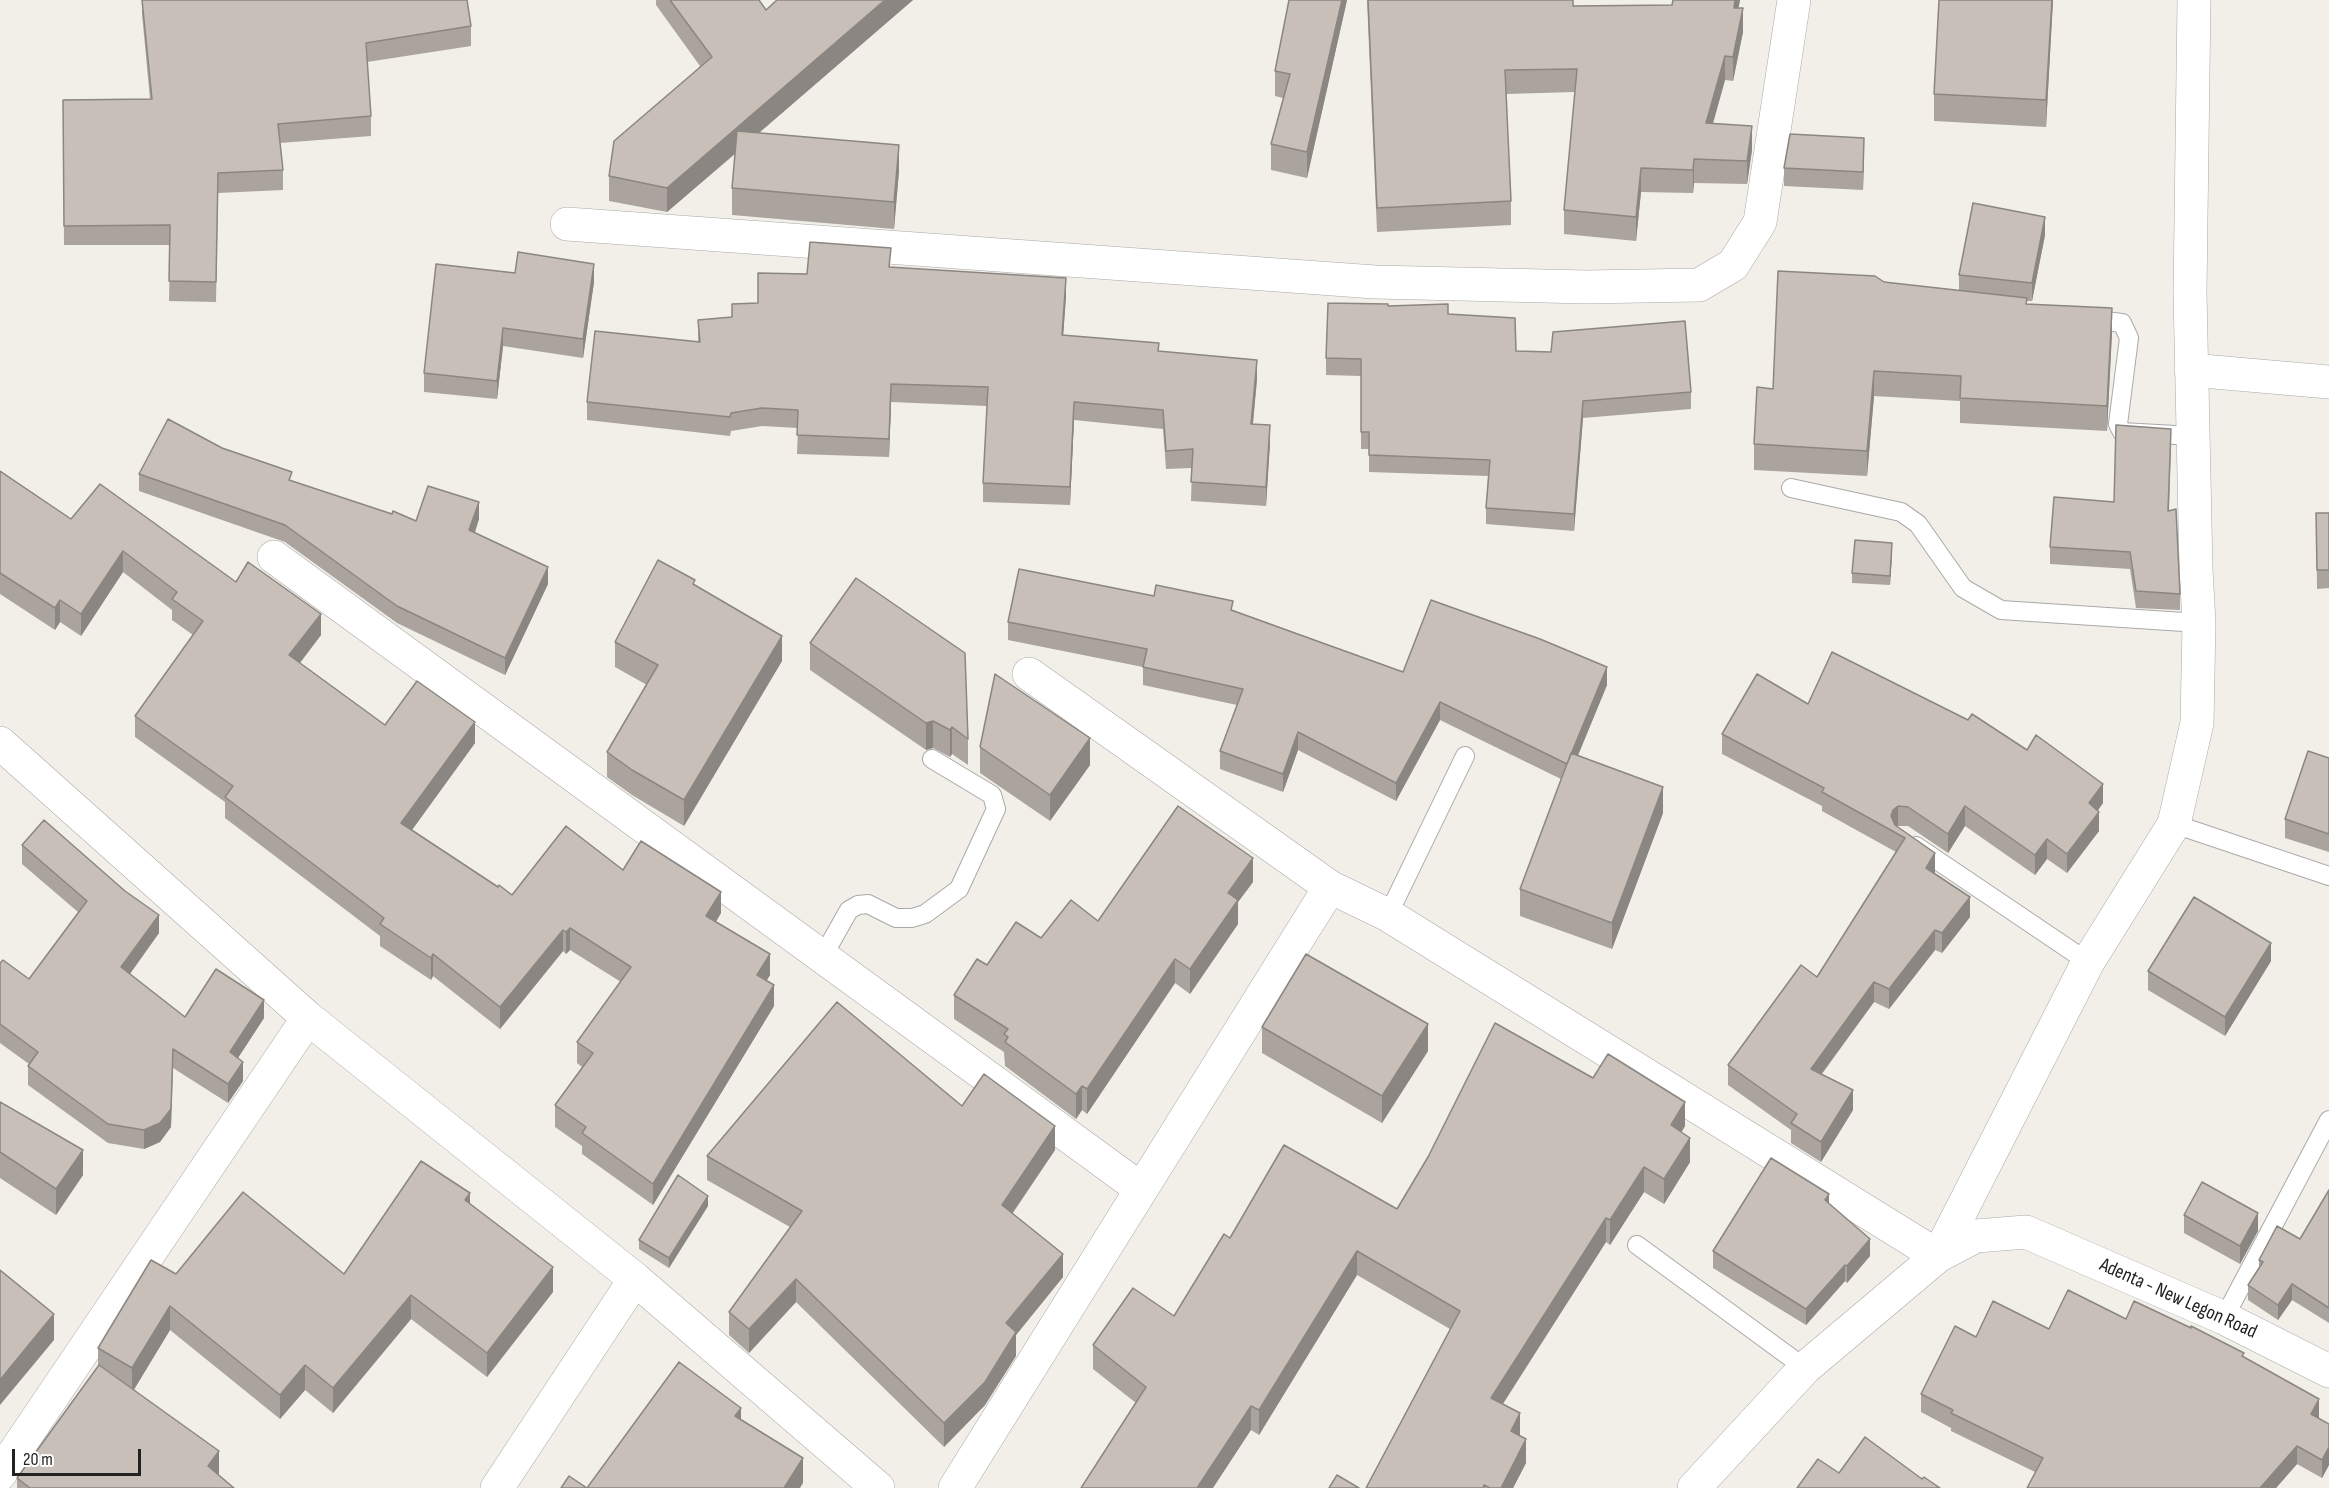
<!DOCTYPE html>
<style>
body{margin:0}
#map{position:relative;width:2329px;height:1488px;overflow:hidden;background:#f2efe9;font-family:"Sofia Sans Condensed",sans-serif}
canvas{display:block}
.scale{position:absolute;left:12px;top:1449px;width:129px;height:27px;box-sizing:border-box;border:3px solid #222;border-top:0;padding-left:8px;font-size:18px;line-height:21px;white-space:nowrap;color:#222;-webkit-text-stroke:4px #fff;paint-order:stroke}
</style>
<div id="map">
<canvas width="2329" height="1488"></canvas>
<div class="scale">20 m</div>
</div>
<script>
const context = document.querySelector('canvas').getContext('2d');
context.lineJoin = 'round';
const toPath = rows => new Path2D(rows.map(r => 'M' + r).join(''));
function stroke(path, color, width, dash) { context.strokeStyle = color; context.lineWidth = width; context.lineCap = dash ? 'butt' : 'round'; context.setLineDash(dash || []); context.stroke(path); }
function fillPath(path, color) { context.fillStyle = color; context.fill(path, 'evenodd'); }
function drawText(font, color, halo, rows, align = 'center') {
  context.font = font + ' "Sofia Sans Condensed",sans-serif'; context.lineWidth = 5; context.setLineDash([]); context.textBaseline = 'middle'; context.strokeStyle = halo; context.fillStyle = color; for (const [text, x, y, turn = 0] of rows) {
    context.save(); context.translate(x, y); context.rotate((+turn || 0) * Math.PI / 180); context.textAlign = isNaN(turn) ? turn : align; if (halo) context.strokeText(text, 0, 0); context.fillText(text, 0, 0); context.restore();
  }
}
const service = toPath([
 [2088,319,2122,323,2129,338,2118,424,2122,432,2193,436],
 [1791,488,1901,512,1918,524,1963,588,2001,610,2199,623],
 [2174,824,2329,876],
 [1916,846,2088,962],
 [1388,915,1465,756],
 [823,956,849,910,858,905,868,904,896,918,912,918,925,914,959,889,996,809,992,795,932,759],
 [1637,1245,1805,1368],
 [2224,1318,2329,1120]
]);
const minor = toPath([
 [567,224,1375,282,1587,287,1699,285,1733,265,1760,222,1794,0],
 [2191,370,2329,382],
 [274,557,1141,1189],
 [1029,674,1330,887,1388,915,1938,1256,2088,962,2174,824,2197,723,2199,623,2196,569,2190,292,2194,0],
 [0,743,308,1018,635,1279,878,1488],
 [0,1474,308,1018],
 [497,1488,635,1279],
 [955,1488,1330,887],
 [1694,1488,1805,1368,1938,1256,1976,1236,2026,1232,2224,1318,2329,1371]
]);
stroke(service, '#a9a9a9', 20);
stroke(minor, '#a9a9a9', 34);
stroke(service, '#fff', 18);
stroke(minor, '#fff', 33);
fillPath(toPath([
 [142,0,467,0,471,26,471,46,367,62,371,116,371,136,280,143,283,170,283,190,218,193,216,302,169,301,170,245,64,245,63,100,150,99,142,14],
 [656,0,759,0,766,10,777,0,913,0,759,133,899,171,894,229,732,215,732,188,735,154,667,212,609,201,609,176,700,66,656,5],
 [1347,0,1307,178,1271,170,1271,144,1283,98,1275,96,1275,71],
 [1367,0,1573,0,1573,6,1672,5,1673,0,1740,0,1738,8,1743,32,1733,81,1725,80,1713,124,1752,150,1747,184,1694,183,1693,193,1641,192,1636,241,1564,234,1564,210,1575,92,1506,94,1511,201,1511,225,1377,232],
 [1939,0,2053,0,2046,127,1934,121,1934,94],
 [1864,156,1863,190,1784,186,1784,168],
 [2045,235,2032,301,2027,301,2027,304,2112,333,2107,431,1960,423,1960,401,1874,396,1867,476,1754,470,1754,444,1773,389,1884,282,1959,291,1959,275],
 [891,267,1066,296,1063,335,1159,351,1257,379,1253,424,1270,443,1266,506,1191,501,1192,468,1166,469,1163,429,1074,420,1070,505,983,502,983,483,987,406,891,402,889,457,797,454,798,428,762,426,731,431,730,436,587,420,587,402,698,342,698,320,732,317,732,304,758,303],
 [515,273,594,282,583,358,503,346,497,399,424,392,424,373],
 [1388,306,1448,314,1516,351,1691,392,1691,409,1583,418,1574,531,1486,524,1486,508,1488,476,1369,472,1369,449,1361,449,1361,376,1326,375,1326,358],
 [2171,446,2169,511,2180,594,2180,610,2136,608,2130,569,2050,564,2050,547,2114,502],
 [222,448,292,481,392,514,416,521,479,519,475,533,548,584,505,675,397,623,285,542,139,491,139,474],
 [0,471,71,519,236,582,321,635,300,663,385,725,475,743,412,830,498,887,512,895,623,870,721,913,716,922,770,975,766,981,774,1006,653,1205,582,1154,582,1146,555,1127,555,1105,582,1067,577,1063,577,1042,621,982,570,950,566,954,563,951,500,1029,433,976,431,980,380,946,380,936,225,818,225,802,135,737,135,716,193,635,172,620,172,610,123,572,81,636,60,622,55,630,0,594],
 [2316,513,2329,513,2329,588,2317,589],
 [1892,552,1890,585,1852,583,1852,573],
 [856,578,968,739,968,765,952,754,950,757,933,748,926,750,810,670,810,643],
 [695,585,782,661,684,826,632,795,607,777,607,752,647,685,615,667,615,642],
 [1154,596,1233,610,1403,672,1607,685,1578,755,1663,813,1612,949,1520,916,1520,889,1561,779,1440,720,1396,801,1298,750,1283,792,1220,769,1220,751,1237,705,1143,685,1143,667,1008,640,1008,622],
 [1808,704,2103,803,2098,810,2099,831,2067,873,2047,859,2035,875,1965,826,1948,853,1908,826,1897,826,1935,872,1935,874,1970,917,1942,953,1935,950,1889,1009,1874,1002,1822,1074,1853,1110,1821,1162,1791,1143,1791,1130,1728,1085,1728,1065,1817,977,1896,852,1822,811,1822,806,1722,754,1722,734],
 [980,747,1090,765,1050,821,980,773],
 [2329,758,2329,852,2285,838,2285,819],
 [22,845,159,933,130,974,185,1017,264,1018,238,1058,243,1081,228,1103,173,1068,171,1127,160,1142,144,1149,108,1143,28,1085,28,1066,29,1064,0,1043,0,963,29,979,78,912,22,864],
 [1253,882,1238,902,1238,924,1190,994,1175,983,1087,1114,1082,1110,1076,1119,1005,1066,1004,1052,954,1019,954,995,987,965,1041,938,1098,921],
 [2271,961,2225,1036,2148,990,2148,971],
 [1262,1027,1428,1051,1382,1123,1262,1053],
 [1593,1078,1685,1126,1681,1132,1690,1162,1664,1204,1644,1192,1610,1245,1606,1242,1503,1404,1520,1436,1526,1463,1513,1488,1366,1488,1450,1329,1357,1275,1259,1435,1251,1430,1136,1403,1093,1369,1093,1345,1174,1316,1230,1238,1397,1209],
 [0,1102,83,1175,56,1215,0,1178],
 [962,1106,1055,1150,1013,1213,1063,1277,1016,1335,1016,1356,985,1405,944,1447,796,1302,749,1353,729,1335,729,1312,790,1227,707,1180,707,1156],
 [2329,1190,2329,1323,2292,1300,2278,1320,2248,1300,2248,1285,2259,1267,2259,1260,2300,1239],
 [470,1204,553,1292,487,1377,411,1319,333,1413,305,1390,280,1419,170,1330,134,1389,219,1476,234,1488,17,1488,17,1478,98,1367,98,1348,176,1274,344,1274],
 [1829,1204,1870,1256,1847,1283,1845,1281,1806,1325,1713,1268,1713,1251],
 [708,1206,669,1268,639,1249,639,1240],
 [2184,1215,2258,1231,2240,1264,2184,1233],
 [2126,1319,2244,1357,2319,1418,2329,1424,2329,1465,2322,1478,2297,1464,2276,1488,2027,1488,2035,1472,1951,1431,1951,1428,1921,1412,1921,1394,1976,1337]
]), '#aba49e');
fillPath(toPath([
 [885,0,913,0,667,212,667,188],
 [1342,0,1347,0,1307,178,1307,152],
 [1735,0,1740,0,1734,32,1734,8],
 [2052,0,2053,0,2046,127,2046,100],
 [1743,8,1743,32,1733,81,1733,57],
 [1725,56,1725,80,1706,147,1706,123],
 [1752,126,1752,150,1747,184,1747,161],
 [1864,138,1864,156,1863,190,1863,172],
 [899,145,899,171,894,229,894,202],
 [1694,159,1694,183,1693,193,1693,170],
 [1641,168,1641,192,1636,241,1636,217],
 [2045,217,2045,235,2032,301,2032,283],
 [594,264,594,282,583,358,583,339],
 [1066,278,1066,296,1062,353,1062,335],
 [2112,308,2112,333,2107,431,2107,406],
 [503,328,503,346,497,399,497,381],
 [1257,360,1257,379,1251,442,1251,424],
 [1874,371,1874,396,1867,476,1867,451],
 [891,384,891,402,889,457,889,439],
 [1583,401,1583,418,1574,531,1574,514],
 [1074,402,1074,420,1070,505,1070,487],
 [1270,425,1270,443,1266,506,1266,487],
 [479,502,479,519,469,547,469,530],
 [1892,543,1892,552,1890,585,1890,576],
 [123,551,123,572,81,636,81,614],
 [548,567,548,584,505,675,505,658],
 [60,600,60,622,55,630,55,608],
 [321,614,321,635,289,677,289,655],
 [782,636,782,661,684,826,684,800],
 [1607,667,1607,685,1567,782,1567,764],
 [1440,702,1440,720,1396,801,1396,783],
 [933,721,933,748,926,750,926,723],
 [475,722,475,743,401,845,401,823],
 [952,727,952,754,950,757,950,730],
 [1298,732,1298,750,1283,792,1283,774],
 [1090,738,1090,765,1050,821,1050,795],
 [2103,784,2103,803,2089,823,2089,803],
 [1663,787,1663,813,1612,949,1612,923],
 [1898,806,1898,826,1893,829,1891,816,1893,810],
 [1965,806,1965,826,1948,853,1948,834],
 [2099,812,2099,831,2067,873,2067,854],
 [2047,839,2047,859,2035,875,2035,855],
 [1935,853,1935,872,1926,887,1926,868],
 [1253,858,1253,882,1238,902,1238,924,1190,994,1190,969,1228,893],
 [721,892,721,913,706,937,706,916],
 [1970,897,1970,917,1942,953,1942,933],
 [159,915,159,933,121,986,121,967],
 [570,928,570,950,566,954,566,932],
 [563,930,563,951,500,1029,500,1007],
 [1935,930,1935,950,1889,1009,1889,989],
 [2271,943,2271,961,2225,1036,2225,1017],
 [433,954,433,976,431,980,431,958],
 [770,954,770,975,757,997,757,975],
 [1175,959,1175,983,1087,1114,1087,1089],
 [1874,982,1874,1002,1811,1088,1811,1069],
 [774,985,774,1006,653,1205,653,1184],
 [264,1000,264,1018,230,1070,230,1052],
 [1428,1024,1428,1051,1382,1123,1382,1096],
 [173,1049,171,1127,160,1142,144,1149,144,1130],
 [243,1062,243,1081,228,1103,228,1084],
 [1082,1086,1082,1110,1076,1119,1076,1094],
 [1853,1090,1853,1110,1821,1162,1821,1142],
 [1685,1102,1685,1126,1671,1150,1671,1125],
 [1055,1126,1055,1150,1002,1228,1002,1205],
 [1690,1138,1690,1162,1664,1204,1664,1179],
 [83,1150,83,1175,56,1215,56,1189],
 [1644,1167,1644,1192,1610,1245,1610,1220],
 [470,1193,470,1218,465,1200],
 [1829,1194,1829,1211,1825,1200],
 [708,1196,708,1206,669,1268,669,1258],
 [2258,1213,2258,1231,2240,1264,2240,1246],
 [1606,1218,1606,1242,1491,1422,1491,1398],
 [1870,1239,1870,1256,1847,1283,1847,1266],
 [1357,1251,1357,1275,1259,1435,1259,1410],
 [1063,1254,1063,1277,1016,1335,1016,1356,985,1405,944,1447,944,1423,1006,1323],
 [1845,1265,1845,1281,1806,1325,1806,1309],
 [553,1267,553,1292,487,1377,487,1353],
 [796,1279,796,1302,749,1353,749,1329],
 [2292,1284,2292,1300,2278,1320,2278,1305],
 [411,1295,411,1319,333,1413,333,1388],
 [170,1306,170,1330,132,1393,132,1368],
 [54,1314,54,1340,0,1405,0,1380],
 [305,1365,305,1390,280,1419,280,1395],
 [2319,1399,2319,1418,2311,1432,2311,1414],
 [1251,1406,1251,1430,1213,1488,1197,1488],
 [741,1408,741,1432,735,1416],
 [1520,1413,1520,1437,1511,1431],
 [1526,1439,1526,1463,1513,1488,1501,1488],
 [2297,1446,2297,1464,2276,1488,2260,1488],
 [2329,1447,2329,1465,2322,1478,2322,1460],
 [219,1451,219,1477,208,1466],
 [803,1458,803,1483,800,1488,784,1488]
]), '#8b8681');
const building = toPath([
 [142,0,467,0,471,26,366,43,371,116,278,124,283,170,218,173,216,282,169,281,170,225,64,226,63,100,152,99,142,0],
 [670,0,759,0,766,10,777,0,885,0,667,188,609,176,614,141,712,57,670,0],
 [1289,0,1342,0,1307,152,1271,144,1290,74,1275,71,1289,0],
 [1368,0,1573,0,1573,6,1672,5,1673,0,1735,0,1734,8,1743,8,1733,57,1725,56,1706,123,1752,126,1747,161,1694,159,1693,170,1641,168,1636,217,1564,210,1577,69,1505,70,1511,201,1377,208,1368,0],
 [1939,0,2052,0,2046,100,1934,94,1939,0],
 [737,131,899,145,894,202,732,188,737,131],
 [1790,134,1864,138,1863,172,1784,168,1790,134],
 [1973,203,2045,217,2032,283,1959,275,1973,203],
 [810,242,891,248,889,267,1066,278,1062,335,1159,343,1158,351,1257,360,1251,424,1270,425,1266,487,1191,482,1193,449,1166,451,1163,410,1074,402,1070,487,983,483,988,387,891,384,889,439,797,435,798,410,762,408,731,413,730,417,587,402,595,331,700,342,698,320,732,317,732,304,758,303,758,273,807,274,810,242],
 [518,252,594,264,583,339,503,328,497,381,424,373,436,264,515,273,518,252],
 [1778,271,1875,276,1884,282,2027,298,2026,304,2112,308,2107,406,1960,398,1961,376,1874,371,1867,451,1754,444,1757,387,1773,389,1778,271],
 [1328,303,1388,304,1388,306,1448,304,1448,314,1515,318,1516,351,1551,352,1553,332,1685,321,1691,392,1583,401,1574,514,1486,508,1490,460,1369,455,1369,432,1361,432,1361,359,1326,358,1328,303],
 [168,419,222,448,292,472,289,480,392,514,393,511,416,521,428,486,479,502,469,530,548,567,505,658,397,606,285,525,139,474,168,419],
 [2116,425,2171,429,2168,511,2176,509,2180,594,2136,591,2130,552,2050,547,2054,497,2114,502,2116,425],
 [0,471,71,519,100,484,236,582,248,562,321,614,289,655,385,725,417,681,475,722,401,823,498,887,499,885,512,895,566,826,623,870,641,841,721,892,706,916,770,954,757,975,774,985,653,1184,582,1133,586,1127,555,1105,593,1053,577,1042,631,967,570,928,566,932,563,930,500,1007,433,954,431,958,380,924,384,918,225,797,233,786,135,716,203,621,172,599,177,592,123,551,81,614,60,600,55,608,0,573,0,471],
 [2316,513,2329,513,2329,570,2317,570,2316,513],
 [1855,540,1892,543,1890,576,1852,573,1855,540],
 [658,560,695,580,693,584,782,636,684,800,632,770,607,752,658,665,615,642,658,560],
 [1019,569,1154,596,1156,585,1233,601,1231,610,1403,672,1431,600,1540,639,1607,667,1567,764,1440,702,1396,783,1298,732,1283,774,1220,751,1243,689,1143,667,1147,649,1008,622,1019,569],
 [856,578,965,653,968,739,952,727,950,730,933,721,926,723,810,643,856,578],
 [1832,652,1968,720,1972,714,2027,750,2036,735,2103,784,2089,803,2099,812,2067,854,2047,839,2035,855,1965,806,1948,834,1908,807,1898,806,1893,810,1891,816,1895,825,1935,853,1926,868,1970,897,1942,933,1935,930,1889,989,1874,982,1811,1069,1853,1090,1821,1142,1791,1123,1797,1114,1728,1065,1801,965,1817,977,1905,838,1822,792,1824,788,1722,734,1757,674,1808,704,1832,652],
 [995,674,1090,738,1050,795,980,747,995,674],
 [2308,751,2329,758,2329,834,2285,819,2308,751],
 [1571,753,1663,787,1612,923,1520,889,1571,753],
 [1178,806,1253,858,1228,893,1238,900,1190,969,1175,959,1087,1089,1082,1086,1076,1094,1005,1042,1008,1037,1004,1034,1008,1029,954,995,977,959,987,965,1016,922,1041,938,1071,900,1098,921,1178,806],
 [44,820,125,891,159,915,121,967,185,1017,216,969,264,1000,230,1052,243,1062,228,1084,173,1049,171,1109,160,1123,144,1130,108,1124,28,1066,38,1052,0,1024,0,963,3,960,29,979,87,901,22,845,44,820],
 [2194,897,2271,943,2225,1017,2148,971,2194,897],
 [1306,954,1428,1024,1382,1096,1262,1027,1306,954],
 [837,1002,962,1106,984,1074,1055,1126,1002,1205,1063,1254,1006,1323,1016,1332,985,1382,944,1423,796,1279,749,1329,729,1312,802,1211,707,1156,837,1002],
 [1495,1023,1593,1078,1608,1054,1685,1102,1671,1125,1690,1138,1664,1179,1644,1167,1610,1220,1606,1218,1491,1398,1520,1413,1511,1431,1526,1439,1501,1488,1490,1488,1484,1485,1483,1488,1366,1488,1460,1311,1357,1251,1259,1410,1251,1406,1197,1488,1081,1488,1146,1387,1093,1345,1133,1288,1174,1316,1224,1234,1230,1238,1284,1145,1397,1209,1428,1157,1495,1023],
 [0,1102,83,1150,56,1189,0,1152,0,1102],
 [1771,1158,1829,1194,1825,1200,1870,1239,1847,1266,1845,1265,1806,1309,1713,1251,1771,1158],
 [421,1161,470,1193,465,1200,553,1267,487,1353,411,1295,333,1388,305,1365,280,1395,170,1306,132,1368,98,1348,151,1260,176,1274,243,1192,344,1274,421,1161],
 [678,1175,708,1196,669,1258,639,1240,678,1175],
 [2202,1182,2258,1213,2240,1246,2184,1215,2202,1182],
 [2329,1190,2329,1308,2292,1284,2278,1305,2248,1285,2263,1262,2259,1260,2277,1226,2300,1239,2329,1190],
 [0,1270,54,1314,0,1380,0,1270],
 [2068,1290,2126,1319,2134,1301,2191,1328,2191,1326,2244,1353,2242,1356,2319,1399,2311,1414,2329,1424,2329,1447,2322,1460,2297,1446,2260,1488,2027,1488,2043,1458,1951,1413,1953,1410,1921,1394,1955,1326,1976,1337,1993,1301,2049,1329,2068,1290],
 [679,1362,741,1408,735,1416,803,1458,784,1488,561,1488,569,1476,587,1488,679,1362],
 [99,1365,219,1451,208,1466,234,1488,30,1488,17,1478,99,1365],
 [1865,1437,1922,1479,1924,1477,1940,1488,1797,1488,1818,1459,1839,1473,1865,1437],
 [1337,1475,1359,1488,1329,1488,1337,1475]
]);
fillPath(building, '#c7bfb8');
stroke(building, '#8b8681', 1.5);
drawText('20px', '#222', '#fff', [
 ["Adenta - New Legon Road",2178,1299,24]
]);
</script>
